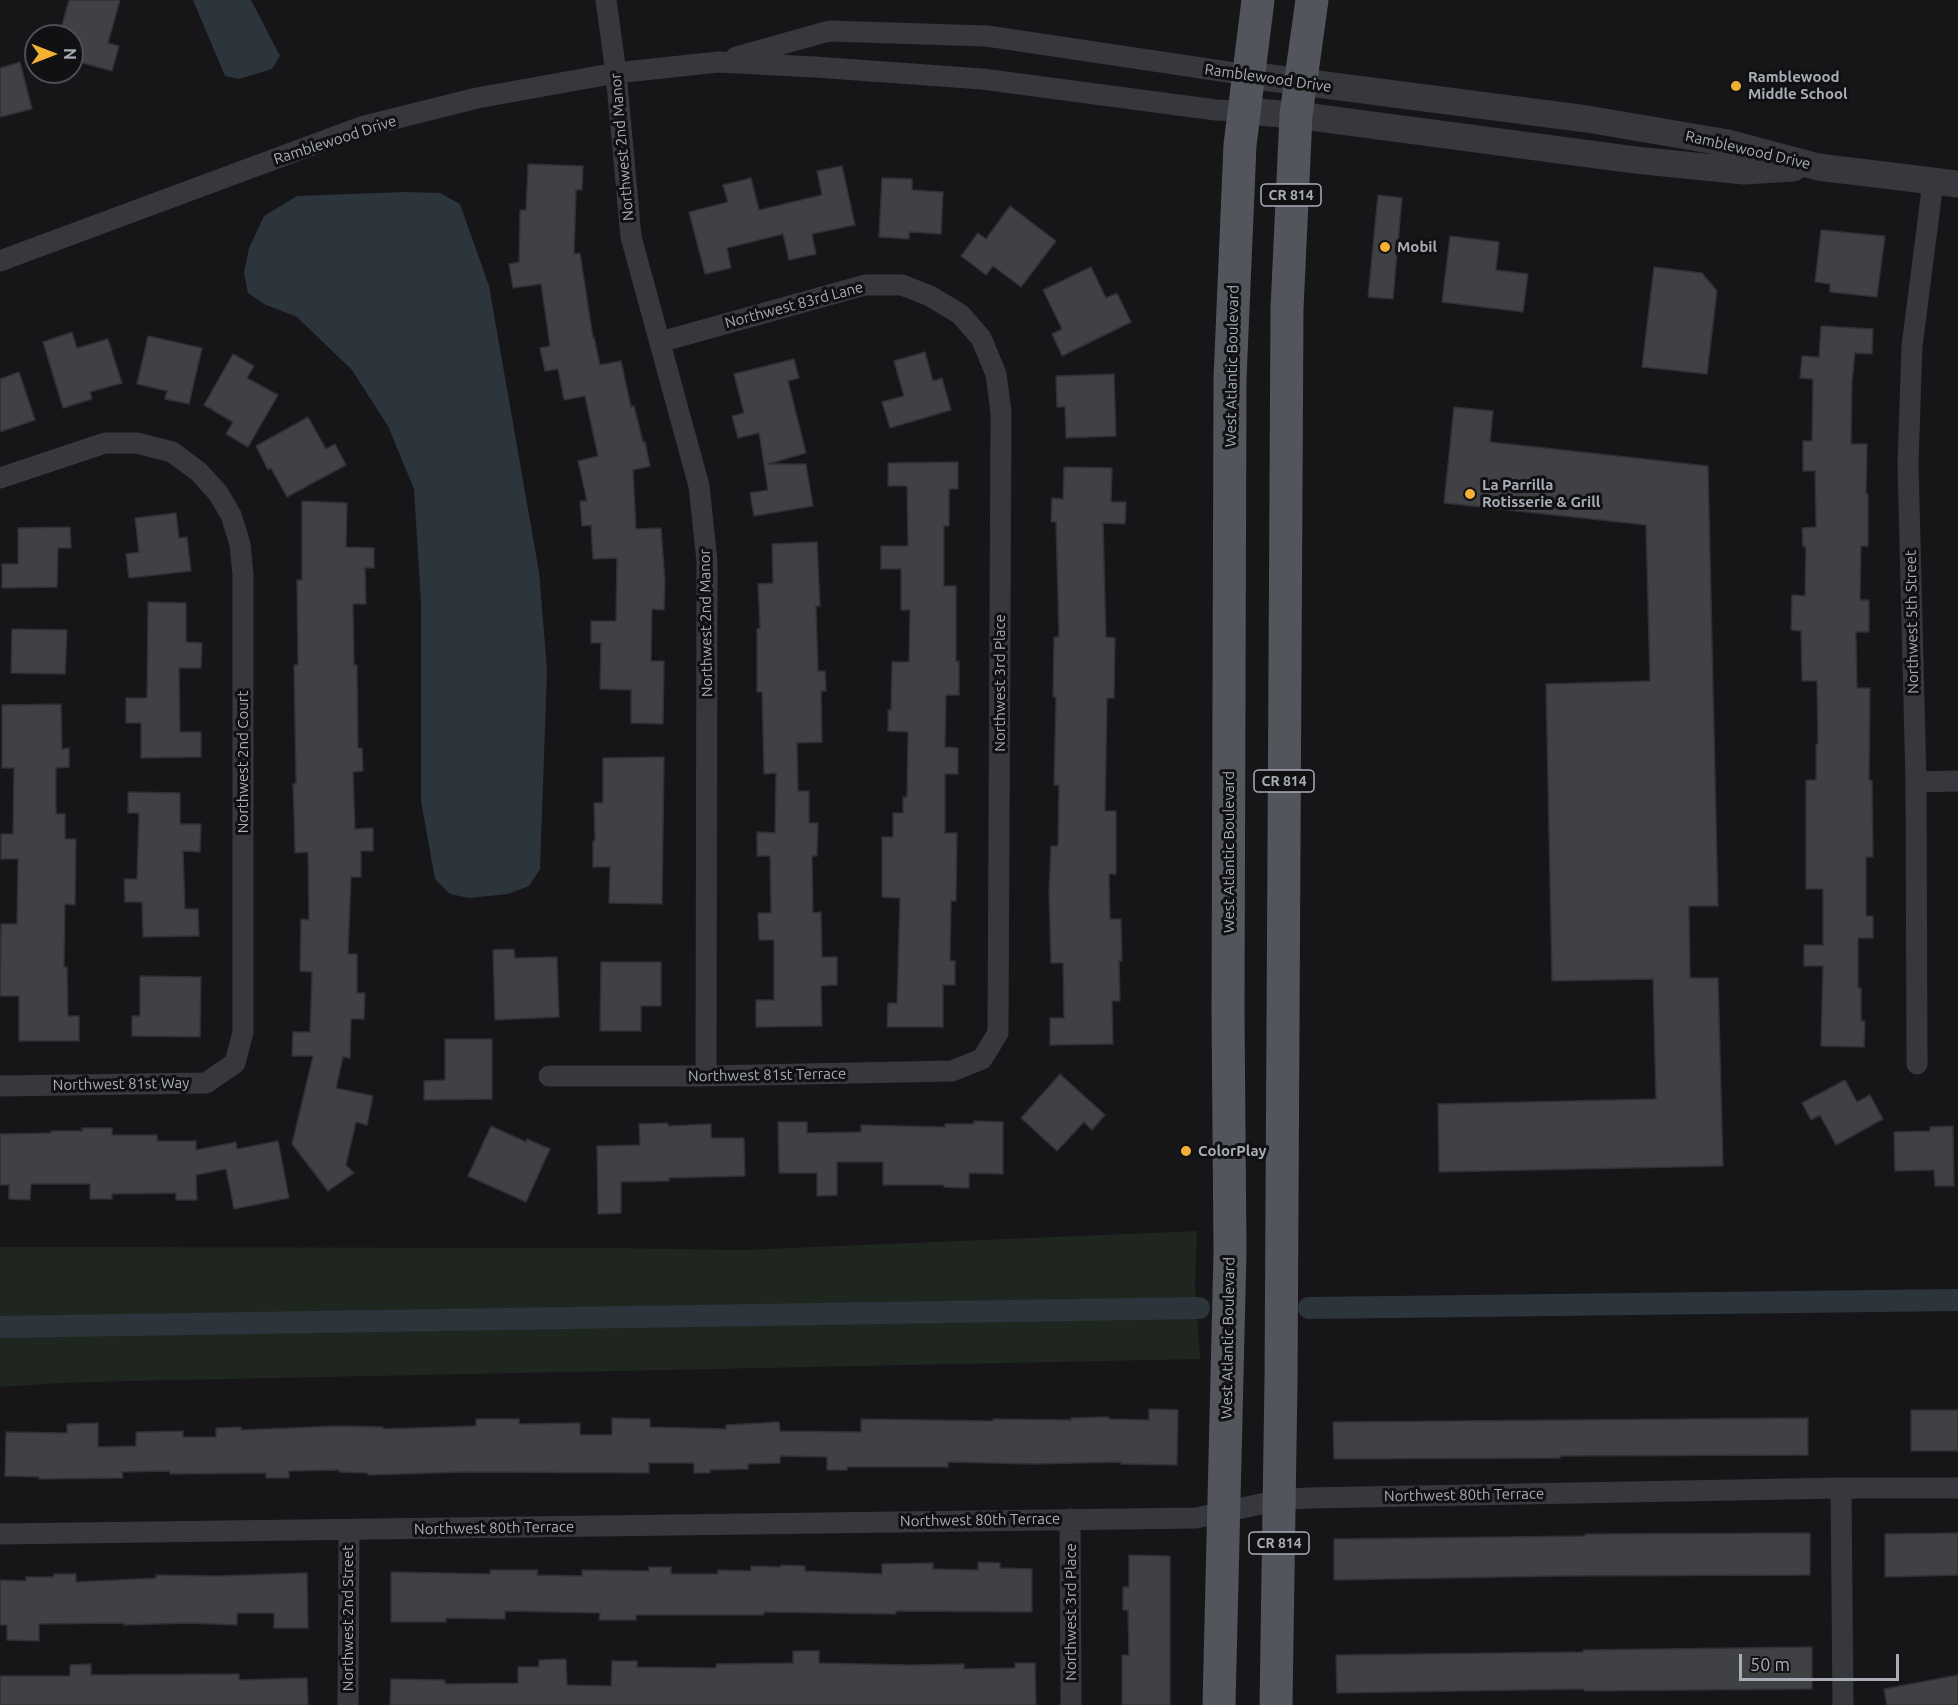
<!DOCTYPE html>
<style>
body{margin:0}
#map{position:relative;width:1958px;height:1705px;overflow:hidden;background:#161618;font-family:Ubuntu,sans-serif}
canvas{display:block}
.north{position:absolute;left:24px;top:24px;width:60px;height:60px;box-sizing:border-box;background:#111113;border:2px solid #4d4f55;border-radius:50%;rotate:90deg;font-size:16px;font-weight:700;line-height:24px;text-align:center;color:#a8adb8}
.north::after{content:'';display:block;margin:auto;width:21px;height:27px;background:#f2b134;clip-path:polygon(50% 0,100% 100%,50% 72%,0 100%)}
.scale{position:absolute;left:1739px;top:1654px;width:160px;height:27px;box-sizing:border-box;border:3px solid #a8adb8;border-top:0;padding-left:8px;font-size:18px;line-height:21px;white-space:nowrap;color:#a8adb8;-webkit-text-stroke:4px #111113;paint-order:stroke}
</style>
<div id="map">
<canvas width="1958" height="1705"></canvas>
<div class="north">N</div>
<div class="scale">50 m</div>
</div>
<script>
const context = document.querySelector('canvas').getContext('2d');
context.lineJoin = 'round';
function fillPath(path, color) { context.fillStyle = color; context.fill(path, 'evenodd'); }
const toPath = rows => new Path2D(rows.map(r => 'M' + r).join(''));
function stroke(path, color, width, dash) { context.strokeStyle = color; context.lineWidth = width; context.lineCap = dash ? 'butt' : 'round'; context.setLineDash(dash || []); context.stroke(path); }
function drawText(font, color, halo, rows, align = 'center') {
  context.font = font + ' Ubuntu,sans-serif'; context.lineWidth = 6; context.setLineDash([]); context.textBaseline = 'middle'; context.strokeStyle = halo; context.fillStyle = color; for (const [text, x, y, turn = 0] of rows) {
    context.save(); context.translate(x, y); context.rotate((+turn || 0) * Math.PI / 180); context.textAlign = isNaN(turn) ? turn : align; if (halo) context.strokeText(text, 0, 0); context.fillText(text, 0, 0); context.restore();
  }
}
fillPath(toPath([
 [1197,1231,1195,1282,1200,1359,130,1381,61,1383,0,1387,0,1247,609,1248,744,1250]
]), '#1e261f');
fillPath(toPath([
 [193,0,251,0,280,56,272,69,239,79,225,76],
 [405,192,440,193,460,204,489,286,539,572,547,669,540,869,529,886,508,894,469,898,450,894,435,879,421,801,421,603,414,489,388,426,352,370,297,317,264,304,248,293,244,273,249,248,264,216,297,196]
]), '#2c353c');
stroke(toPath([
 [1309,1308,1958,1300],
 [0,1327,1199,1308]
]), '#2c353c', 22);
const building = toPath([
 [69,0,120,0,108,43,119,46,112,71,72,60,72,36,59,36,69,0],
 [20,62,32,109,0,117,0,68,20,62],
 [528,164,583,166,582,190,576,190,574,254,580,253,593,338,594,337,600,365,621,361,631,407,634,406,643,442,645,442,650,466,633,470,636,529,661,528,665,582,664,610,652,609,651,661,664,661,663,724,631,723,631,690,600,689,601,643,591,643,591,621,616,621,617,558,593,559,591,525,582,526,580,501,587,501,578,461,598,456,585,396,564,400,558,369,545,371,540,348,550,346,541,284,513,288,509,264,519,262,520,210,526,210,528,164],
 [842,166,855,225,812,234,816,254,789,260,783,234,727,248,731,268,705,274,689,212,728,202,723,185,751,178,759,210,822,195,817,171,842,166],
 [882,178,912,179,912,190,943,192,941,234,909,232,909,239,879,237,882,178],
 [1378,195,1402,198,1393,299,1368,297,1378,195],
 [1010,206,1056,241,1021,287,993,266,986,275,961,256,978,233,986,239,1010,206],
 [1821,230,1885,236,1877,297,1830,292,1830,284,1815,282,1821,230],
 [1450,236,1499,242,1496,270,1528,274,1523,312,1442,302,1450,236],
 [1091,267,1106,298,1117,293,1131,322,1062,356,1052,334,1062,329,1043,290,1091,267],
 [1654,267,1702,273,1717,291,1707,374,1642,367,1654,267],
 [1821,326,1873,329,1872,354,1855,353,1852,381,1851,444,1867,444,1866,494,1868,494,1868,546,1861,546,1860,600,1869,600,1869,632,1856,632,1857,688,1870,688,1869,780,1872,780,1873,857,1866,857,1866,916,1873,916,1873,938,1858,938,1858,988,1861,988,1861,1021,1865,1021,1864,1047,1821,1046,1823,966,1804,966,1804,945,1823,945,1823,889,1806,889,1806,780,1816,780,1816,744,1818,744,1817,681,1802,681,1801,631,1791,630,1792,595,1805,596,1806,547,1803,547,1802,528,1816,527,1815,471,1803,471,1803,441,1812,441,1813,379,1800,378,1802,356,1819,357,1821,326],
 [72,332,77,348,108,339,122,383,90,392,92,399,63,408,43,342,72,332],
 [148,336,202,348,189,404,165,399,167,391,137,384,148,336],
 [925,352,933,381,942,378,951,410,890,428,882,402,904,396,894,361,925,352],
 [233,354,254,366,247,378,278,395,248,447,226,434,233,422,204,405,233,354],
 [794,359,799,378,788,381,806,453,768,464,806,464,813,506,754,516,750,493,768,490,759,433,738,438,732,416,744,413,734,374,794,359],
 [19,372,35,420,0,432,0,379,19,372],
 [1114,374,1116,436,1066,438,1065,407,1057,407,1056,376,1114,374],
 [1454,407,1493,411,1490,442,1708,466,1718,906,1689,906,1690,978,1718,978,1723,1166,1439,1172,1438,1104,1656,1099,1653,979,1552,981,1546,684,1650,681,1646,525,1444,503,1454,407],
 [308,417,326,449,335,444,346,465,287,497,271,468,268,470,256,446,308,417],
 [958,462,958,489,949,489,949,526,944,526,944,586,956,586,956,661,959,661,959,695,946,695,945,747,958,748,958,774,945,774,945,833,957,833,956,901,951,901,950,961,955,961,955,985,943,985,943,1027,887,1027,888,1003,897,1003,900,898,882,897,882,837,893,837,893,813,903,813,903,797,907,797,908,732,888,731,888,710,891,710,892,662,909,662,910,610,901,610,901,569,881,569,881,546,908,546,907,486,888,486,888,463,958,462],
 [1064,467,1112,468,1111,502,1126,502,1125,524,1103,523,1106,637,1115,638,1114,698,1107,698,1105,811,1116,811,1116,874,1109,874,1110,919,1121,919,1122,961,1119,961,1120,1001,1112,1001,1113,1044,1050,1045,1050,1018,1064,1018,1063,963,1051,963,1049,893,1051,846,1058,846,1059,785,1054,785,1056,697,1053,697,1054,637,1059,637,1056,522,1051,522,1052,498,1063,499,1064,467],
 [302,501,347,503,346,547,374,548,374,568,365,568,366,604,353,604,354,665,357,665,358,748,362,748,363,771,353,772,355,829,373,828,373,851,361,851,361,877,351,877,348,954,357,954,357,993,365,993,364,1019,351,1019,350,1058,343,1057,336,1088,373,1096,367,1125,356,1122,346,1165,354,1173,328,1191,292,1144,313,1056,292,1056,293,1032,310,1032,312,972,300,971,301,919,309,920,308,852,295,853,294,810,293,784,296,784,294,665,298,665,297,580,302,580,302,501],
 [176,513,179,538,187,537,191,571,129,578,126,554,139,552,135,518,176,513],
 [70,527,71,548,58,548,57,587,2,588,2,564,18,564,18,528,70,527],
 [817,542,820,606,816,606,818,671,825,671,826,691,821,691,822,742,797,743,798,791,809,791,809,823,818,823,817,856,812,856,813,913,821,912,822,957,837,957,837,985,821,986,822,1026,756,1027,756,1000,774,1000,774,940,759,940,758,913,771,913,770,856,757,856,757,832,775,833,776,773,764,774,762,692,757,692,757,629,760,628,758,584,773,583,772,544,817,542],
 [148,602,186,603,186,642,202,643,201,668,179,668,180,732,201,732,201,757,141,758,141,723,126,723,126,698,147,698,148,602],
 [12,629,67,630,65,674,11,673,12,629],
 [61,704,62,749,69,748,69,767,56,768,56,814,65,814,65,839,76,839,75,905,65,904,64,967,67,967,68,1016,79,1016,79,1041,19,1041,19,996,0,996,1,924,17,924,18,859,1,859,1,834,13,834,14,768,2,768,2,705,61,704],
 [664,757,662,904,609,903,610,867,593,867,593,841,595,841,594,803,603,803,603,758,664,757],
 [128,792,180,793,180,824,201,824,200,852,183,851,185,909,198,909,199,936,143,937,142,902,125,902,124,879,137,879,139,813,128,813,128,792],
 [514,949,515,958,557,957,559,1017,495,1020,493,950,514,949],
 [601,962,661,962,661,1006,641,1006,641,1031,600,1031,601,962],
 [140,976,201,977,200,1037,132,1036,132,1016,140,1016,140,976],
 [445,1039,492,1039,492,1099,424,1100,424,1081,445,1080,445,1039],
 [1060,1074,1105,1115,1092,1130,1084,1122,1057,1151,1021,1118,1060,1074],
 [1845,1080,1857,1102,1870,1095,1883,1119,1836,1145,1820,1115,1811,1120,1802,1103,1845,1080],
 [974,1121,1003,1122,1003,1174,969,1173,969,1188,944,1187,944,1185,883,1185,883,1162,837,1162,837,1195,817,1196,817,1173,779,1173,778,1122,807,1122,807,1133,861,1132,861,1125,945,1127,945,1124,974,1124,974,1121],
 [668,1123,668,1126,711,1124,711,1138,744,1138,745,1176,669,1178,669,1181,621,1182,621,1213,598,1214,597,1146,640,1145,639,1124,668,1123],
 [491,1126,526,1142,527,1139,550,1149,526,1202,468,1176,491,1126],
 [1953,1126,1954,1186,1935,1186,1934,1170,1895,1171,1894,1132,1930,1131,1930,1127,1953,1126],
 [82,1128,112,1128,112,1135,157,1135,157,1141,196,1141,196,1150,236,1142,237,1149,278,1141,289,1198,234,1209,226,1169,196,1175,197,1200,176,1200,176,1193,112,1194,112,1199,90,1199,90,1184,31,1184,30,1200,9,1199,9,1185,0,1185,0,1134,51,1133,51,1131,82,1131,82,1128],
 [1149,1409,1178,1410,1177,1465,1121,1464,1121,1462,1033,1464,948,1462,948,1467,847,1467,847,1470,827,1470,827,1457,780,1456,780,1463,748,1464,748,1469,710,1470,710,1473,694,1473,694,1463,649,1463,649,1473,465,1472,368,1475,368,1473,339,1472,339,1470,289,1471,289,1478,266,1478,266,1473,170,1474,170,1471,122,1472,123,1478,39,1479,39,1477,5,1476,6,1432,67,1433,67,1424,98,1423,98,1447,136,1446,136,1432,183,1431,183,1437,216,1437,216,1428,241,1427,241,1430,340,1426,383,1427,383,1429,476,1426,476,1419,519,1419,519,1424,580,1423,580,1435,612,1435,612,1418,650,1419,650,1427,726,1429,726,1425,779,1422,780,1431,861,1432,861,1419,993,1421,993,1419,1071,1420,1071,1418,1109,1417,1109,1419,1149,1420,1149,1409],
 [1911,1410,1958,1410,1958,1451,1911,1451,1911,1410],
 [1808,1418,1808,1455,1560,1456,1560,1458,1334,1459,1333,1422,1808,1418],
 [1810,1533,1810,1575,1559,1576,1334,1580,1334,1539,1585,1536,1585,1534,1810,1533],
 [1958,1533,1958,1575,1885,1577,1885,1534,1958,1533],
 [1129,1555,1170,1556,1170,1705,1122,1705,1122,1655,1129,1655,1128,1610,1123,1610,1123,1587,1129,1587,1129,1555],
 [978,1562,1000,1563,1000,1568,1032,1569,1032,1612,896,1611,896,1614,764,1612,764,1615,636,1615,636,1620,599,1620,600,1613,505,1611,505,1619,446,1618,446,1622,391,1622,391,1572,490,1574,490,1570,538,1570,537,1575,582,1576,582,1570,649,1571,649,1567,671,1567,671,1574,718,1574,718,1570,751,1571,751,1566,780,1567,781,1565,805,1566,805,1571,882,1574,882,1564,933,1563,933,1569,978,1570,978,1562],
 [307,1573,308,1628,274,1628,274,1613,237,1613,237,1625,189,1623,124,1625,124,1623,39,1624,39,1641,7,1640,7,1625,0,1625,0,1580,26,1581,26,1577,54,1577,54,1574,76,1574,76,1582,156,1578,156,1575,218,1576,307,1573],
 [1812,1647,1812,1689,1584,1691,1584,1689,1337,1693,1336,1655,1583,1652,1583,1650,1812,1647],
 [793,1651,819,1651,819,1663,909,1665,964,1664,964,1669,1015,1668,1015,1663,1035,1663,1036,1705,390,1705,391,1679,445,1680,445,1684,518,1683,518,1667,539,1667,539,1660,566,1659,567,1685,611,1686,612,1661,637,1661,637,1667,716,1668,716,1664,793,1663,793,1651],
 [91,1664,91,1675,239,1674,239,1680,307,1678,308,1705,0,1705,0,1676,70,1676,70,1665,91,1664],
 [1958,1675,1958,1705,1887,1705,1884,1689,1958,1675]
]);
fillPath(building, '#404145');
stroke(building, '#303034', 1.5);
stroke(toPath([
 [606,0,616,73,631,237,699,486,707,561,706,1076],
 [736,57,829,31,987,36,1248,75],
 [0,261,361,127,477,98,616,73,718,62,815,67,982,79,1216,110,1244,111],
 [0,478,105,443,137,443,172,452,199,472,218,493,231,515,240,544,243,575,243,1032,235,1063,206,1083,0,1086],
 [1916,782,1958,781],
 [1917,1064,1916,782,1908,463,1912,346,1933,182],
 [549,1076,706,1076,952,1071,982,1059,998,1033,1001,412,996,374,981,338,960,314,930,296,902,285,865,285,660,342],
 [1841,1488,1843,1705],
 [1070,1519,1071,1705],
 [0,1534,1196,1518,1279,1500,1308,1498,1841,1488,1958,1488],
 [348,1705,349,1530]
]), '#37383d', 21);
stroke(toPath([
 [1248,75,1587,119,1728,143,1818,167,1958,184],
 [1244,111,1296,115,1635,160,1744,171,1793,168]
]), '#37383d', 27);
stroke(toPath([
 [1219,1705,1230,1252,1228,1011,1230,379,1240,145,1258,0],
 [1276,1705,1281,1381,1287,309,1296,115,1312,0]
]), '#53555c', 33);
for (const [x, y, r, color] of [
 [1736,86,6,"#f2b134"],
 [1385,247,6,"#f2b134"],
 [1470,494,6,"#f2b134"],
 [1186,1151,6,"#f2b134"]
]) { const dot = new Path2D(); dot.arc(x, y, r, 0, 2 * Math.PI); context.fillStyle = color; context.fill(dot); stroke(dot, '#111113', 2); }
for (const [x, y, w] of [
 [1291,195,60],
 [1284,781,60],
 [1279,1543,60]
]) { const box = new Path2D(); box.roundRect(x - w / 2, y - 11, w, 22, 4.5); context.fillStyle = '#111113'; context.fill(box); stroke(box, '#a8adb8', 1.5); }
drawText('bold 14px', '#a8adb8', null, [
 ["CR 814",1291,195],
 ["CR 814",1284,781],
 ["CR 814",1279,1543]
]);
drawText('bold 15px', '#a8adb8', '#111113', [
 ["Ramblewood",1748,77],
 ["Middle School",1748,94],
 ["Mobil",1397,247],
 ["La Parrilla",1482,485],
 ["Rotisserie & Grill",1482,502],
 ["ColorPlay",1198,1151]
], 'left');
drawText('15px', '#a8adb8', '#111113', [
 ["Ramblewood Drive",1268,78,8],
 ["Ramblewood Drive",335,140,-18],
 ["Northwest 2nd Manor",622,147,-95],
 ["Ramblewood Drive",1748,150,13],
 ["Northwest 83rd Lane",794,305,-15],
 ["West Atlantic Boulevard",1232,366,-89],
 ["Northwest 5th Street",1912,622,-91],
 ["Northwest 2nd Manor",706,623,-91],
 ["Northwest 3rd Place",1000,683,-90],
 ["Northwest 2nd Court",243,762,-90],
 ["West Atlantic Boulevard",1229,852,-90],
 ["Northwest 81st Terrace",767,1075,-1],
 ["Northwest 81st Way",121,1084,-1],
 ["West Atlantic Boulevard",1228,1338,-89],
 ["Northwest 80th Terrace",1464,1495,-1],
 ["Northwest 80th Terrace",980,1520,-1],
 ["Northwest 80th Terrace",494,1528,-1],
 ["Northwest 3rd Place",1071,1612,-90],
 ["Northwest 2nd Street",348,1618,-90]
]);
</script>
